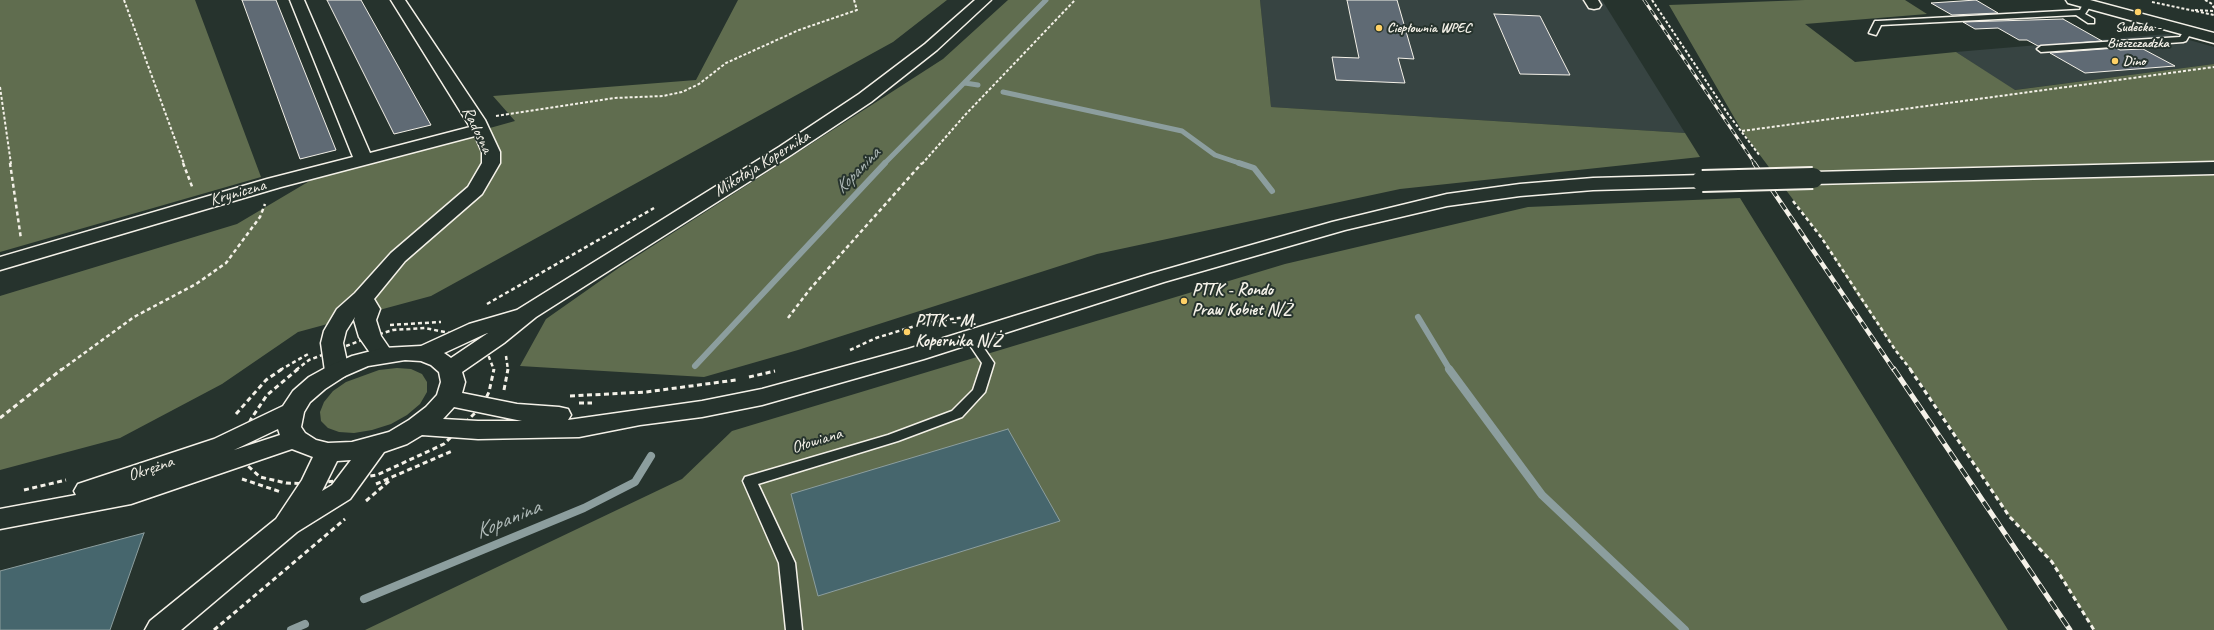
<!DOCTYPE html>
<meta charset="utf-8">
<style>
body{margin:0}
canvas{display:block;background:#26332d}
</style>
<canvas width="2214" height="630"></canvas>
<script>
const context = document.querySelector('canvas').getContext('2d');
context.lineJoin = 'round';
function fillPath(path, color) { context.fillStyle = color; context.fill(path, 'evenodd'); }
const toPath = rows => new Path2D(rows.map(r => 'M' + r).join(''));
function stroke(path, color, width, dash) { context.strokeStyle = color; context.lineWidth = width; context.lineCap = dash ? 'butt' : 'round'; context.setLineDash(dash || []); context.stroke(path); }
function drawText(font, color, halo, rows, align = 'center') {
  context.font = font + ' Caveat,sans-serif'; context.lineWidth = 4; context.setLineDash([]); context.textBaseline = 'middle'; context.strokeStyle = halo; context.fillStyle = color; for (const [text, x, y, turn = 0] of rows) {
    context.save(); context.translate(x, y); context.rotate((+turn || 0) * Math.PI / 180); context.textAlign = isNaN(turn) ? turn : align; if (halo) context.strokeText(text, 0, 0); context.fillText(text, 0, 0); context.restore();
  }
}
fillPath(toPath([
 [1260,0,1602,0,1685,133,1271,107],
 [2168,34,2214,47,2214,64,2014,90,1956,52]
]), '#374442');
fillPath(toPath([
 [0,0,195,0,261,177,0,252],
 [738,0,947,0,893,42,431,296,298,332,222,384,120,438,0,470,0,296,237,224,318,176,515,121,493,96,696,80],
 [1008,0,1260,0,1271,107,1685,133,1700,157,1400,189,1097,254,798,350,704,377,520,366,546,319,620,267,943,59],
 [1805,0,1905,0,1927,14,1805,24,1855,62,1956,52,2015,90,2214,64,2214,630,2094,630,2052,562,2009,516,1922,384,1896,351,1858,296,1821,237,1742,131,1669,5],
 [1740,198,2008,630,365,630,682,479,732,431,1285,264,1528,207],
 [397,368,411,369,422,374,427,382,427,392,420,404,407,415,391,424,372,430,354,433,339,432,328,428,321,421,320,412,324,402,333,391,346,382,379,370]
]), '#606d4f');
const water = toPath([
 [1008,429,1060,521,818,596,791,494,1008,429],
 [144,533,110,630,0,630,0,571,144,533]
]);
fillPath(water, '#46666d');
stroke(water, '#8c9e9e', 1);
stroke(toPath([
 [965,83,978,85],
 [1003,92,1182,131,1215,155,1242,164],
 [884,164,1046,0]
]), '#8c9e9e', 5);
stroke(toPath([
 [1239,163,1254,168,1272,191],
 [1418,317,1450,370],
 [695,366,885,163]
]), '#8c9e9e', 6);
stroke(toPath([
 [1449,369,1542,495,1685,630],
 [364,599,584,508,635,482,651,456],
 [291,630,305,624]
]), '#8c9e9e', 8);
const building = toPath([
 [242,0,276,0,336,150,300,159,242,0],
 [327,0,361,0,431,125,394,134,327,0],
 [1347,0,1397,0,1414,59,1398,58,1405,83,1336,80,1332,57,1359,58,1347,0],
 [1976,0,1998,13,1952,15,1931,3,1976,0],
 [1494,14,1540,16,1570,75,1520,74,1494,14],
 [2063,19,2102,41,2038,46,2027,40,2019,40,1998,28,1975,29,1963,22,2063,19],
 [2116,48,2120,50,2143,49,2175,66,2085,73,2050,53,2116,48]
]);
fillPath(building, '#5f6a74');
stroke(building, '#f4f1e8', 1);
const lane = toPath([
 [2082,6,2088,6,2089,8,2085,14,2094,19,2094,23,2088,23,2076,15,1881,25,1876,35,1869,33,1875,21,1878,21,2080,10,2082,6],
 [2188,28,2192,31,2186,41,2183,42,2041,52,2037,49,2041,46,2180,37,2185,29,2188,28],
 [971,334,975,335,994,363,985,392,962,417,898,441,758,484,795,563,802,630,786,630,779,563,743,481,745,477,888,435,952,411,973,390,982,363,965,338,971,334]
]);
const street = toPath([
 [290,0,304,0,370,153,470,127,391,0,405,0,485,120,500,152,500,163,482,194,405,261,374,299,380,309,376,320,381,336,394,355,391,360,383,362,375,360,359,337,354,320,355,317,346,331,343,343,349,371,345,376,337,379,329,376,325,371,321,343,324,331,337,309,355,293,391,253,468,187,482,163,482,152,475,136,281,187,0,270,0,257,267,179,353,157,290,0],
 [1584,0,1598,0,1601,5,1599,8,1594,9,1589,8,1584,0]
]);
const secondary = toPath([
 [975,0,991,0,937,50,871,102,791,155,536,317,504,343,462,372,465,382,462,393,517,404,559,407,568,409,571,415,568,420,702,401,762,389,908,349,1150,274,1332,222,1447,194,1520,184,1593,178,1702,175,1709,177,1711,181,1709,185,1702,187,1593,190,1520,196,1447,206,1345,230,1164,282,924,359,762,405,702,417,640,425,579,437,478,439,422,435,407,444,384,452,350,499,297,532,181,630,145,630,150,621,276,519,302,480,313,457,292,449,131,504,0,529,0,509,76,495,74,491,78,484,214,439,283,406,293,391,309,377,329,366,352,356,383,348,421,346,469,324,517,310,779,147,859,94,925,44,975,0],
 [488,333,451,358,444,353,485,334,488,333],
 [405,360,421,361,431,365,439,372,441,382,437,395,426,407,409,420,389,432,352,442,328,443,316,440,305,433,301,427,304,412,310,402,325,389,345,376,368,366,405,360],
 [454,407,517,420,522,421,478,421,443,419,454,407],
 [278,429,280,435,234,450,278,429],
 [351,460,332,485,322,491,337,461,351,460],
 [2066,0,2090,0,2214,33,2214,43,2068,3,2066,0],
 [2214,162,2214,174,1813,184,1806,182,1804,178,1806,174,1813,172,2214,162]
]);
stroke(lane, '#f4f1e8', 3);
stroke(street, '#f4f1e8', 3);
stroke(secondary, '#f4f1e8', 3);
stroke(toPath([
 [124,0,184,164],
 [1652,0,1728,114,1760,156],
 [2205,0,2212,4,2214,8],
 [2152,2,2214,15],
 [2195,10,2214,11],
 [0,87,11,164],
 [496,116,614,98,663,96,682,92,699,84,726,63,799,30,857,10,854,0],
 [1742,131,2214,67],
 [922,164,966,114,1075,0]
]), '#f4f1e8', 2, [3, 2]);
stroke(toPath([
 [10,163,21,239],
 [183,163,193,189],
 [1793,201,1821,237,1896,351,1911,370],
 [487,304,654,208],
 [788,318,810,289,922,163],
 [390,325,441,322],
 [850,350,876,338,925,323,965,317],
 [506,356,508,370],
 [61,370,134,317,196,284,226,263,260,217,265,204],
 [280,370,310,353],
 [296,370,309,360,370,337,393,330,425,328,464,336,487,352,494,370]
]), '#f4f1e8', 2.5, [4, 3]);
stroke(toPath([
 [298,369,267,395,251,419,244,435,244,457,248,466,260,477,286,483,313,484,377,475,444,444,482,406,489,392,494,369],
 [1910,369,2009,516,2052,562,2094,630],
 [749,377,775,371],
 [504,390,508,369],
 [570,396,646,392,736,380],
 [579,403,592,403],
 [236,414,266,380,282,369],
 [0,418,62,369],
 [242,479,281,492],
 [376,484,452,451],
 [24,490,66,480],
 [366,501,389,481],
 [214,630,345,519]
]), '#f4f1e8', 3, [5, 3.5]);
fillPath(lane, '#26332d');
fillPath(street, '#26332d');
fillPath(secondary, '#26332d');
const railFar2 = toPath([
 [1644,0,1755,164]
]);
const railFar1 = toPath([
 [1754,163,1894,370]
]);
const rail = toPath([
 [1894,369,2070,630]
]);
stroke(railFar2, '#f4f1e8', 3);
stroke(railFar1, '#f4f1e8', 4.5);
stroke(rail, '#f4f1e8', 5);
stroke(railFar2, '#26332d', 2, [6]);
stroke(railFar1, '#26332d', 3, [8]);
stroke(rail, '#26332d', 3.5, [10]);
const secondaryBridge = toPath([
 [1702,181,1813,178]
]);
stroke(secondaryBridge, '#f4f1e8', 24, []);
stroke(secondaryBridge, '#26332d', 20);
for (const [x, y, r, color] of [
 [2138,12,4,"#ffd166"],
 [1379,28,4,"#ffd166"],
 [2115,61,4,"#ffd166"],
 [1184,301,4,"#ffd166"],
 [907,332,4,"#ffd166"]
]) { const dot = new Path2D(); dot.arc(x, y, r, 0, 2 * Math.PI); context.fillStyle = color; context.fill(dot); stroke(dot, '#26332d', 1.5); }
drawText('bold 14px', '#f4f1e8', '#26332d', [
 ["Sudecka -",2138,27,"center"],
 ["Bieszczadzka",2138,43,"center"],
 ["Ciepłownia WPEC",1387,28],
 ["Dino",2123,61]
], 'left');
drawText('17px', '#f4f1e8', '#26332d', [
 ["Radosna",477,130,64],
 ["Mikołaja Kopernika",762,164,-32],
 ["Kryniczna",238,193,-16],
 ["Ołowiana",817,441,-17],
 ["Okrężna",151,469,-19]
]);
drawText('bold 17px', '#f4f1e8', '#26332d', [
 ["PTTK - Rondo",1192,291],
 ["Praw Kobiet N/Ż",1192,311],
 ["PTTK - M.",915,322],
 ["Kopernika N/Ż",915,342]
], 'left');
drawText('italic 18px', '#aeb9b7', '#26332d', [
 ["Kopanina",858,171,-46]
]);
drawText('italic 22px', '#aeb9b7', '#26332d', [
 ["Kopanina",508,520,-23]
]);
</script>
